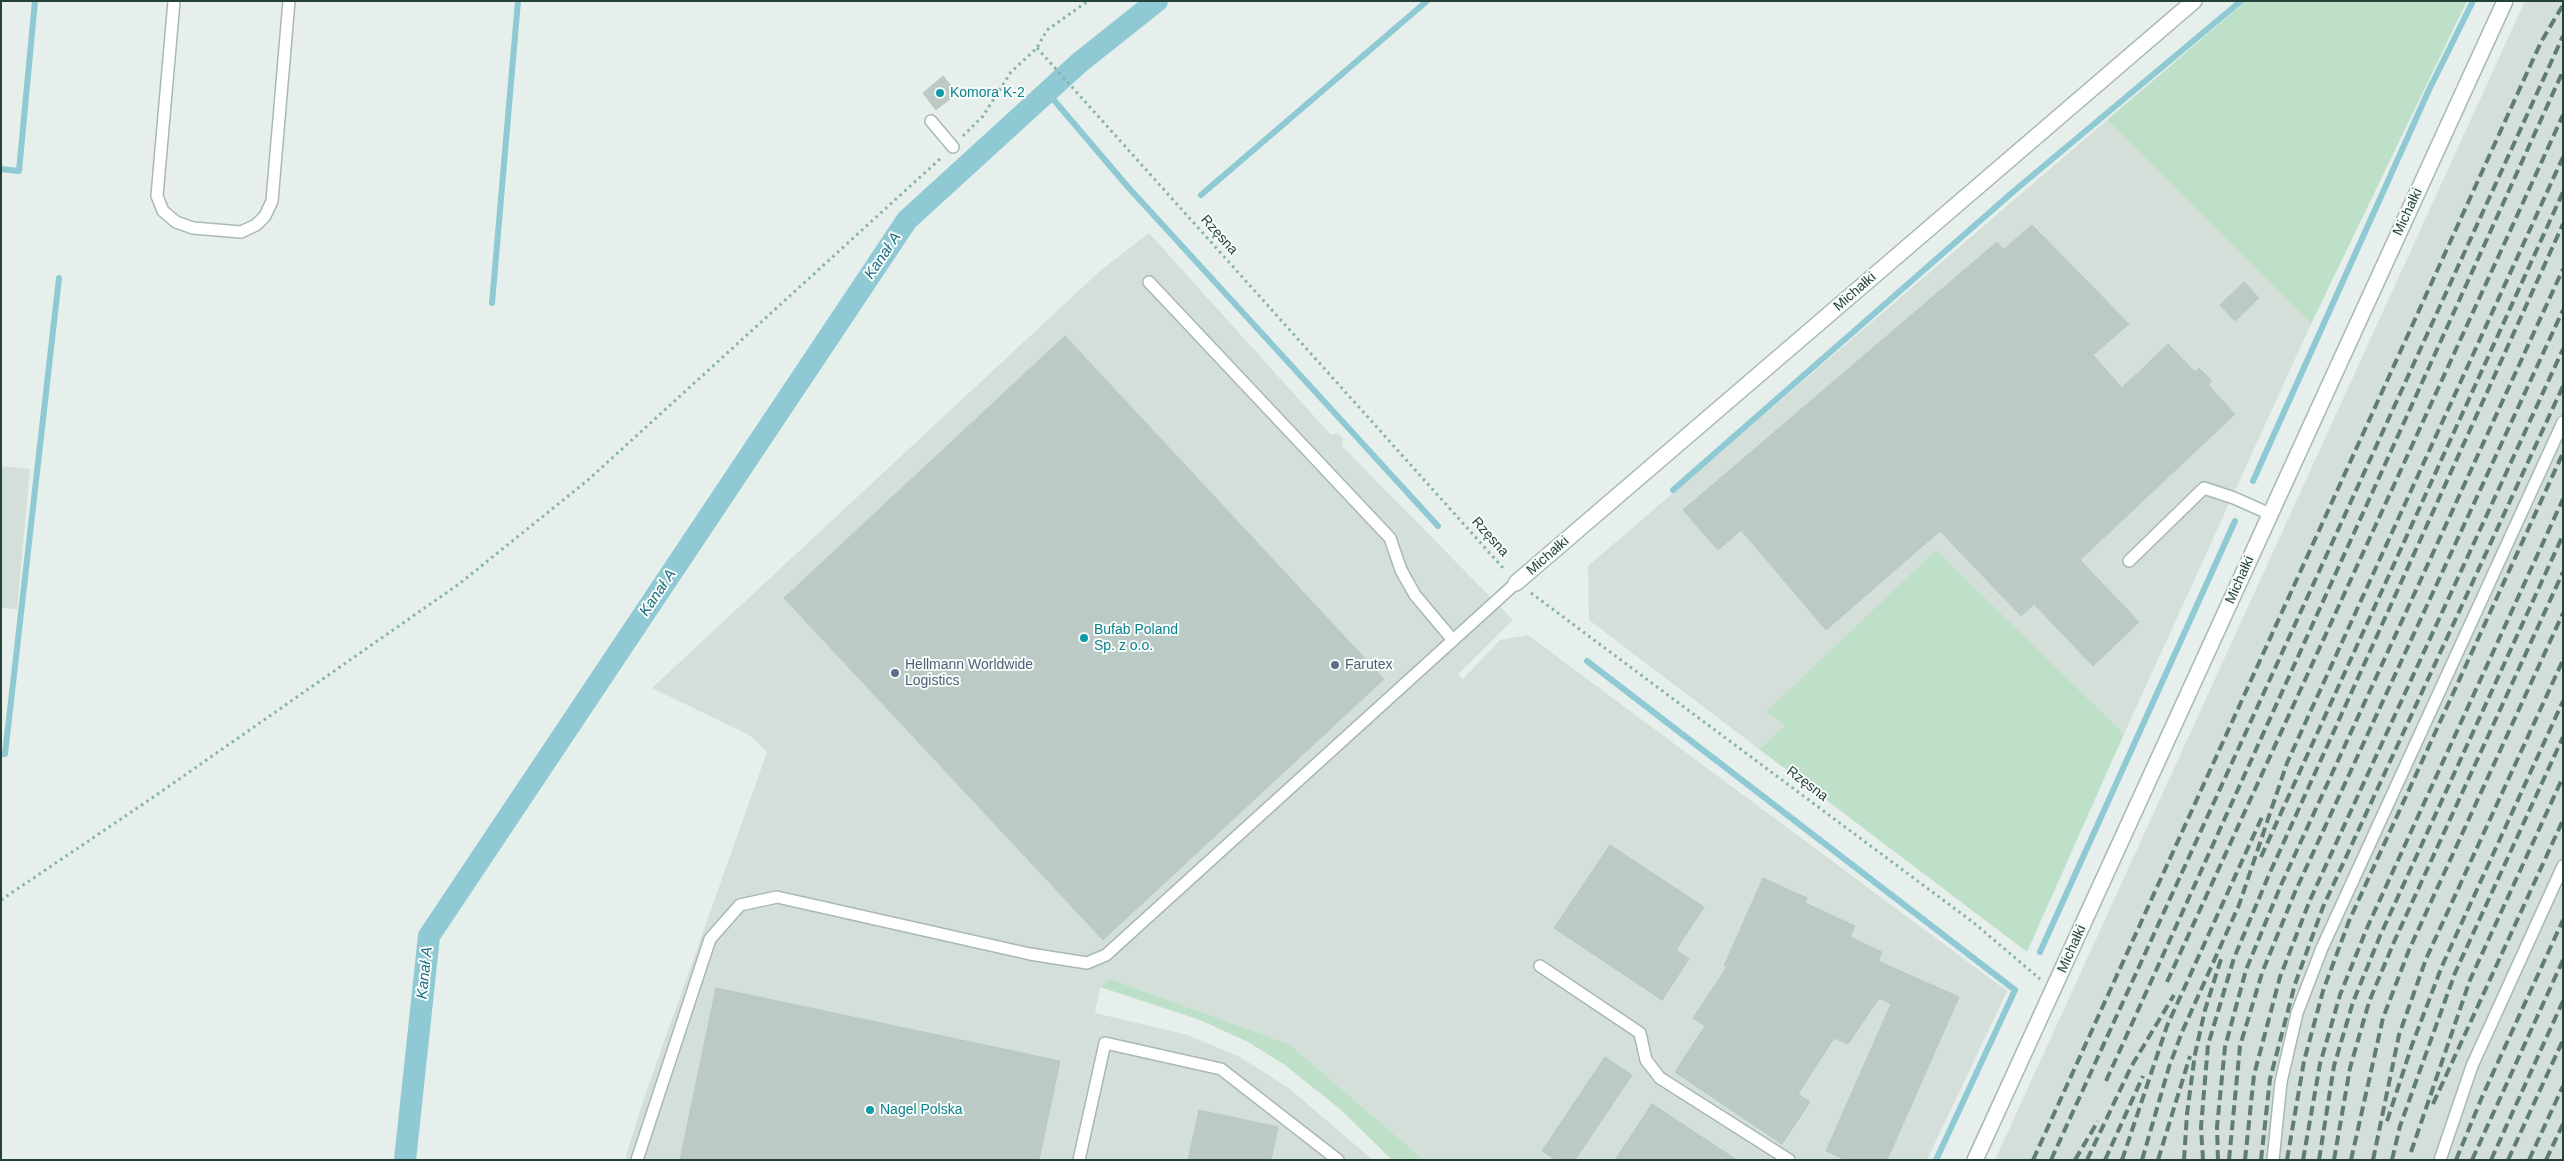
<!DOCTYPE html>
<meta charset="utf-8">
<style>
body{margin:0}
#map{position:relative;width:2564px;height:1161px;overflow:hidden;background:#e6efeb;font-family:Arial,sans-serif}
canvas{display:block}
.frame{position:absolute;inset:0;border:2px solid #24423a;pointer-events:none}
</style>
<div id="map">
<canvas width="2564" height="1161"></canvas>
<div class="frame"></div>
</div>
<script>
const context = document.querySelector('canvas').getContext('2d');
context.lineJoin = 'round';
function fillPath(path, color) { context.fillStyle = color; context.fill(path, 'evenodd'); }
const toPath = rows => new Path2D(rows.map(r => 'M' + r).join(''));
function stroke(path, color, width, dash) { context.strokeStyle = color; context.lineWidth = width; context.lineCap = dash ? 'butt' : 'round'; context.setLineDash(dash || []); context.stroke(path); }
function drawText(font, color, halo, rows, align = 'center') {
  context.font = font + ' Arial,sans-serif'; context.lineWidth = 4; context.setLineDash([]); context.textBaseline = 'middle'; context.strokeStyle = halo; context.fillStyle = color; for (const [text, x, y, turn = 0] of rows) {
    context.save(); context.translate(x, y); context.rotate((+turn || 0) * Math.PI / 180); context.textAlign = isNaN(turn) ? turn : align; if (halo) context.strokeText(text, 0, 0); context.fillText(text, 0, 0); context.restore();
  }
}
fillPath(toPath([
 [2525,1,2563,1,2563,1160,1995,1160],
 [2107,120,2311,324,2124,734,1936,551,1767,712,1785,726,1759,749,1589,620,1588,566],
 [1149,233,1331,435,1338,433,1343,439,1342,446,1513,620,1458,674,1463,679,1500,640,1528,635,2007,991,1927,1160,1424,1160,1289,1044,1110,979,1100,987,1095,1013,1188,1035,1240,1057,1290,1089,1373,1160,625,1160,643,1101,767,752,749,735,652,688,1101,270],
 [1,466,30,469,17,609,1,608]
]), '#d4dfda');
fillPath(toPath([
 [2246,1,2467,1,2311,324,2107,120],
 [1936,550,2124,734,2027,952,1759,749,1785,726,1766,712],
 [1110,979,1289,1044,1424,1160,1392,1160,1341,1110,1285,1065,1248,1042,1200,1020,1100,987]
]), '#bfe0c8');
stroke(toPath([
 [1047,92,1128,187,1438,526],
 [1,169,19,171,35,1],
 [1201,195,1427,1],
 [492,303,518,1],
 [2253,481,2428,92,2473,1],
 [1673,490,2014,191,2241,1],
 [1587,661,2015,990,1936,1160],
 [1,754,5,754,59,278],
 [2040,952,2235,521]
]), '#8ec9d4', 6);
stroke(toPath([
 [405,1160,429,936,907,220,1079,63,1157,1]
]), '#8ec9d4', 22);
const building = toPath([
 [943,76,957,93,936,110,923,93,943,76],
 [2032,225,2129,324,2093,355,2122,388,2168,344,2195,372,2199,368,2212,381,2208,385,2235,414,2080,560,2139,622,2093,666,2034,604,2021,616,1940,531,1826,630,1741,530,1718,550,1683,510,1997,242,2003,250,2032,225],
 [2244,282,2259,298,2235,321,2220,305,2244,282],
 [1065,336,1384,679,1103,940,784,598,1065,336],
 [1610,845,1704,907,1676,950,1689,959,1662,1000,1554,928,1610,845],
 [1763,878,1807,898,1805,903,1855,926,1850,937,1882,952,1878,961,1959,997,1887,1160,1846,1160,1826,1151,1891,1004,1879,998,1848,1044,1834,1038,1798,1094,1810,1102,1782,1144,1675,1072,1705,1026,1693,1018,1727,967,1724,966,1763,878],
 [716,988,1060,1061,1039,1160,680,1160,716,988],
 [1605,1057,1632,1075,1575,1160,1556,1160,1542,1151,1605,1057],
 [1652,1104,1737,1160,1615,1160,1652,1104],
 [1199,1110,1278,1127,1271,1160,1188,1160,1199,1110]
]);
fillPath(building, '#bbcac4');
stroke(building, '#b8c9c2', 1);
const service = toPath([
 [174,1,157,196,163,211,176,222,193,228,241,232,256,225,265,216,272,201,289,1],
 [931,121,953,147],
 [1149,282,1390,538,1401,570,1415,595,1452,639],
 [2129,561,2204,488,2234,498,2270,514],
 [1540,966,1640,1033,1646,1060,1660,1078,1789,1160],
 [637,1160,710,939,740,905,777,897,1030,954,1087,963,1106,955,1516,583],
 [1079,1160,1105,1043,1221,1069,1338,1160],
 [2273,1160,2281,1082,2297,1013,2322,948,2563,422],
 [2440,1160,2472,1066,2563,866]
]);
const minor = toPath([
 [1516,583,2194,1]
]);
const tertiary = toPath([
 [1975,1160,2505,1]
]);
stroke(service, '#a8b8b2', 14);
stroke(minor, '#a8b8b2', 18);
stroke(tertiary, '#a8b8b2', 18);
stroke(toPath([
 [1037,48,1504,569],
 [963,136,983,116,1011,72,1037,48,1047,30,1088,1],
 [1531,593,1974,923,2040,979],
 [1,900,152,798,459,584,588,480,941,158]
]), '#86b3a5', 3, [2.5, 4]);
stroke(service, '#fff', 11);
stroke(minor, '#fff', 15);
stroke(tertiary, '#fff', 15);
stroke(toPath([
 [2261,857,2563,192],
 [2167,982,2563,115],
 [2106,1081,2563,71],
 [2433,1104,2563,820],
 [2387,1121,2412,1045,2442,966,2563,701],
 [2411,1152,2470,980,2563,777],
 [2033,1160,2541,42,2563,5],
 [2051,1160,2563,36],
 [2075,1160,2098,1121],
 [2087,1160,2131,1067,2174,995],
 [2105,1160,2143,1076],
 [2122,1160,2167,1026,2262,817],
 [2142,1160,2169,1067,2182,1032,2239,905,2287,763,2563,157],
 [2158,1160,2190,1056],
 [2184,1160,2187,1114,2195,1054,2205,1010,2221,959],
 [2203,1160,2201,1127,2208,1045,2234,958,2268,877,2563,224],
 [2218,1160,2217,1127,2225,1047,2246,970,2281,885,2563,269],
 [2229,1160,2240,1046,2262,973,2295,892,2563,310],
 [2245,1160,2254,1075,2280,977,2310,900,2563,349],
 [2261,1160,2270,1079,2295,984,2323,907,2563,386],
 [2287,1160,2304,1061,2323,991,2349,921,2563,453],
 [2303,1160,2320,1064,2340,995,2367,928,2563,499],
 [2319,1160,2334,1066,2353,1002,2380,936,2563,535],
 [2334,1160,2350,1068,2369,1002,2394,942,2563,572],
 [2351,1160,2383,1018,2409,950,2563,613],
 [2373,1160,2399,1035,2426,959,2563,660],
 [2392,1160,2400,1126,2455,973,2563,737],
 [2456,1160,2482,1097,2563,920],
 [2472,1160,2563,960],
 [2491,1160,2563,1001],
 [2508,1160,2563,1040],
 [2529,1160,2563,1086],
 [2546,1160,2563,1124]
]), '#5f7d75', 4, [10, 5]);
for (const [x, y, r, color] of [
 [940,93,5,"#0f9aa8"],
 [1084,638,5,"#0f9aa8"],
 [1335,665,5,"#5c6f8a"],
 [895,673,5,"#5c6f8a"],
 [870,1110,5,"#0f9aa8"]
]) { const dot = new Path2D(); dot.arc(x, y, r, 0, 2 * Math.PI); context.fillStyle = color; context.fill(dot); stroke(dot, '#f7fbf9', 2); }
drawText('14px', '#0d838f', '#f7fbf9', [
 ["Komora K-2",950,93],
 ["Bufab Poland",1094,630],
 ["Sp. z o.o.",1094,646],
 ["Nagel Polska",880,1110]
], 'left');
drawText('14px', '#24423a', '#f7fbf9', [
 ["Michałki",2408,212,-65],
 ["Rzęsna",1219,235,48],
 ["Michałki",1855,292,-41],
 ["Rzęsna",1490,537,48],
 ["Michałki",1548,556,-41],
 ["Michałki",2240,580,-66],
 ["Rzęsna",1807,784,37],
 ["Michałki",2072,949,-66]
]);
drawText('14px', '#4e5e75', '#f7fbf9', [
 ["Hellmann Worldwide",905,665],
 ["Logistics",905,681],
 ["Farutex",1345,665]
], 'left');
drawText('italic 15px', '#1c6f80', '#f7fbf9', [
 ["Kanał A",883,256,-56],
 ["Kanał A",658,593,-56],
 ["Kanał A",425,973,-84]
]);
</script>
